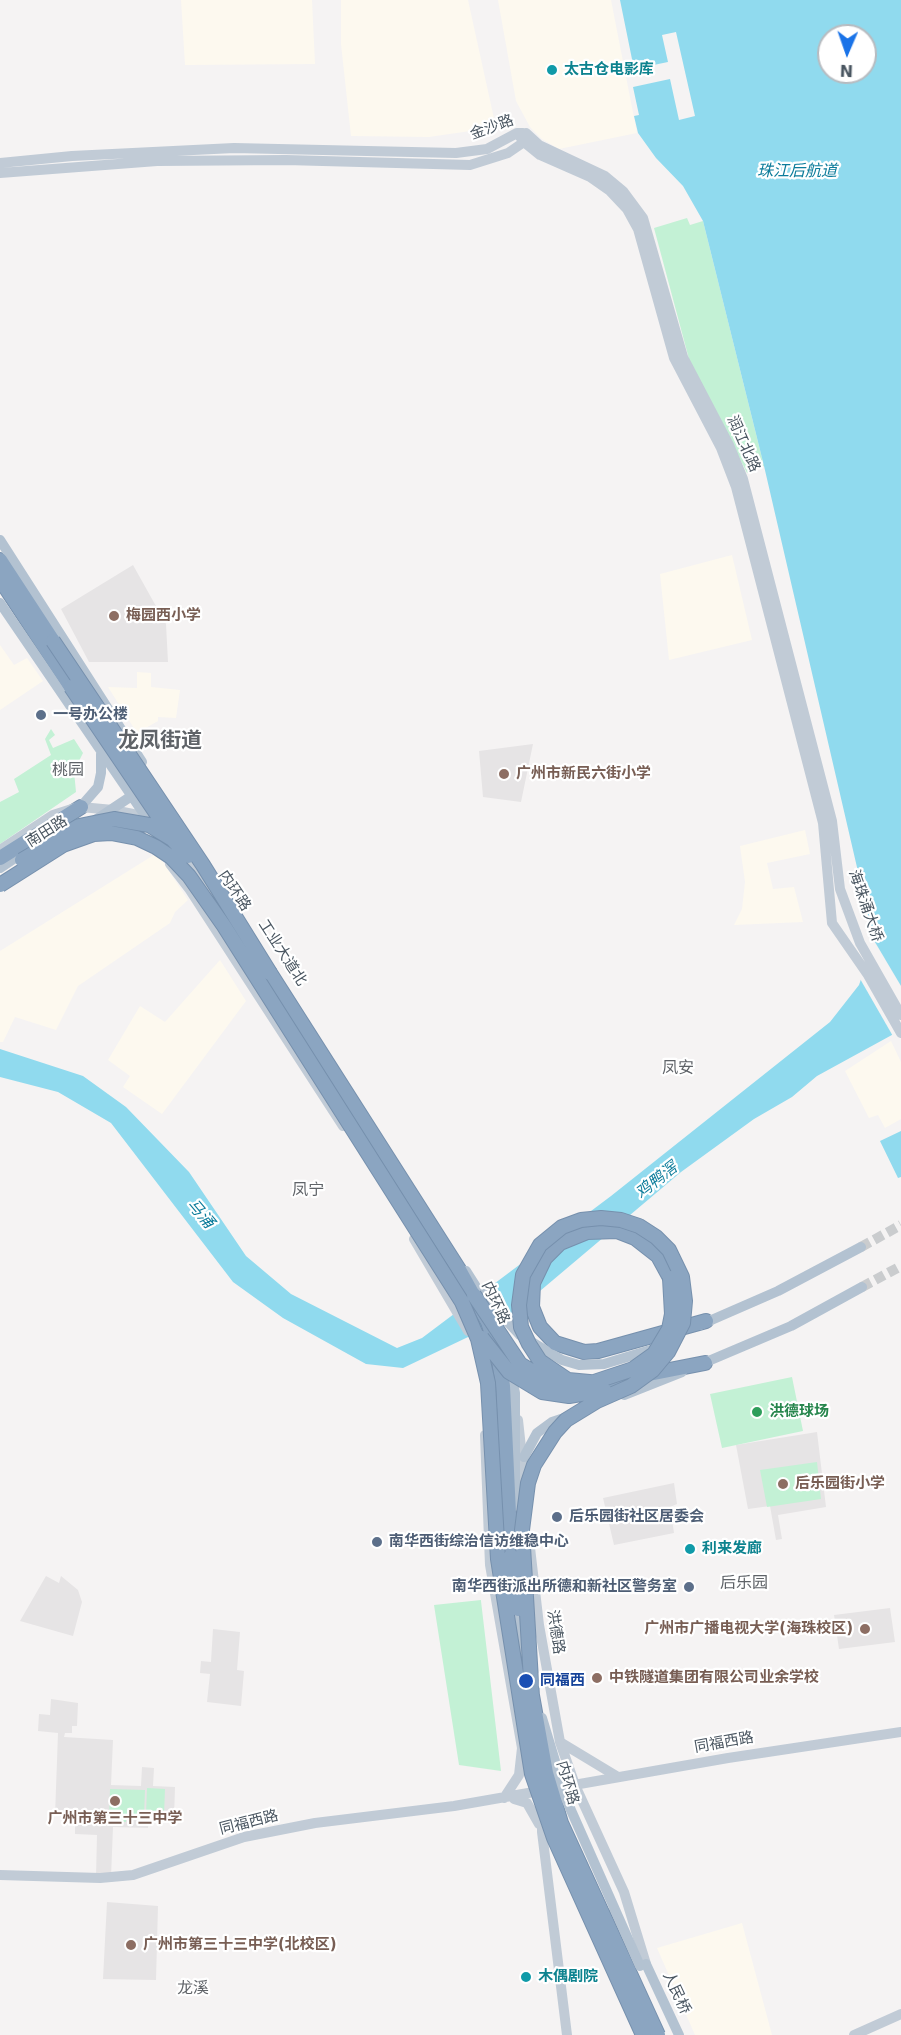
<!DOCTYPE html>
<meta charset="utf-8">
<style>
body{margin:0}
#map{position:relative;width:901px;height:2035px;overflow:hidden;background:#f5f3f3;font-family:"DejaVu Sans",sans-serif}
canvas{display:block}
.north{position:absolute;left:817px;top:24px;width:60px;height:60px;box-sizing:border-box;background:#fff;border:2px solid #b7bbc0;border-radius:50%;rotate:182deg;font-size:16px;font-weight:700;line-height:24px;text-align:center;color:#4a5661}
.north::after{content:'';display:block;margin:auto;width:21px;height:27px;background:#1a73e8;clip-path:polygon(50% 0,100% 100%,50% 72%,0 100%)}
</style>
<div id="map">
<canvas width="901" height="2035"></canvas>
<div class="north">N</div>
</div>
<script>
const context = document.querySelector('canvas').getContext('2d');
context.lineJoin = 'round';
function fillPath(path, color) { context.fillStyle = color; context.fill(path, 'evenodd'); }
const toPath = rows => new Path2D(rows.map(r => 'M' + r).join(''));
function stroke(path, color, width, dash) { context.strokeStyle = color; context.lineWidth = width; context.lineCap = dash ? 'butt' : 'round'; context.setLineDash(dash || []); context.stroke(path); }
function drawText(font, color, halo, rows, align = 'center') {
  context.font = font + ' "DejaVu Sans","Noto Sans SC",sans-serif'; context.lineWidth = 4.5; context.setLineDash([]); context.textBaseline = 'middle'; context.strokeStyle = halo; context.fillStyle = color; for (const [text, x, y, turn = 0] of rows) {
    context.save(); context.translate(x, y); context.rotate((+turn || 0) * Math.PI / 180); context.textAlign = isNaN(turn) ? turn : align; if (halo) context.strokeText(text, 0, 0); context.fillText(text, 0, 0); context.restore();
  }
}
fillPath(toPath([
 [181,0,312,0,315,64,185,65],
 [341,0,468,0,495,123,477,130,429,137,351,136,341,44],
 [498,0,611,0,637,133,559,149,542,139,530,127,516,101],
 [732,555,752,640,669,660,660,574],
 [0,645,14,665,27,658,43,681,0,710],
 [137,672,151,673,151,687,180,690,176,718,158,717,158,721,137,733,108,687,137,688],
 [805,830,810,854,767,863,773,889,794,887,803,922,734,925,742,909,745,882,740,846],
 [157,853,188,900,175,912,170,923,78,986,56,1030,15,1017,3,1042,0,1042,0,951],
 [220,960,246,1001,162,1114,123,1087,130,1076,108,1060,140,1006,165,1022],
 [891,1041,901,1062,901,1119,885,1128,878,1115,869,1118,845,1071],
 [742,1923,772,2035,695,2035,657,1948]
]), '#fdf9ef');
fillPath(toPath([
 [133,565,166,624,168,662,89,662,61,609],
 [533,744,521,802,483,797,479,751],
 [817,1432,826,1507,778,1515,782,1539,776,1540,770,1506,748,1509,736,1445],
 [674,1483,677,1504,670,1507,674,1533,614,1545,603,1498],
 [46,1576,59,1583,61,1576,78,1590,82,1602,73,1636,20,1621],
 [890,1608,895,1642,839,1649,834,1615],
 [213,1629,240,1632,237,1670,244,1671,241,1706,207,1702,210,1674,200,1673,201,1661,211,1662],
 [51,1699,78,1703,77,1726,72,1726,72,1733,65,1733,64,1737,113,1740,111,1785,141,1786,142,1767,154,1768,153,1786,175,1787,174,1818,149,1817,148,1828,113,1827,111,1877,96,1877,97,1835,75,1834,75,1817,55,1816,58,1733,38,1731,39,1714,50,1715],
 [107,1902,158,1906,156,1980,103,1979]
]), '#e6e4e5');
fillPath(toPath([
 [687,218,690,225,703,221,764,466,747,473,689,359,654,228],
 [51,729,55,735,49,740,53,748,74,739,83,753,74,771,76,792,0,844,0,802,19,792,14,779,51,755,45,739],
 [792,1377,803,1431,722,1448,710,1394],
 [817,1462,821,1499,767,1507,760,1470],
 [481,1600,481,1601,501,1771,459,1765,434,1605],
 [147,1788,165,1789,164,1815,146,1814],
 [110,1789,145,1790,144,1816,126,1816,126,1822,109,1821]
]), '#c3f1d5');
fillPath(toPath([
 [620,0,901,0,901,1030,817,1076,792,1097,754,1119,681,1172,508,1318,403,1368,366,1364,283,1318,233,1282,111,1123,58,1092,0,1077,0,1049,83,1076,126,1107,189,1172,246,1256,291,1294,397,1348,422,1338,611,1196,830,1022,859,985,869,956,872,932,764,466,703,221,683,186,656,158,638,133,634,116,639,115,633,87,670,79,679,120,695,116,676,32,662,35,668,62,634,69],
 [829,36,865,36,865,72,829,72],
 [901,1131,901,1177,898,1178,880,1141]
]), '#90daee');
fillPath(toPath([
 [869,932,901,986,901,1034,894,1038,859,977]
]), '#f5f3f3');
stroke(toPath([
 [861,1247,901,1225],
 [862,1287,901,1266]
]), '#caccce', 10, [10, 5]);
const highway = toPath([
 [0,560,53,641],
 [0,579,71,687],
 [0,858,81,807],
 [270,973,458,1268,488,1322,497,1349,503,1386,511,1556],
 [670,1278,658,1256,635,1238,617,1231,587,1232,560,1243,545,1258,533,1283,532,1307,540,1327,555,1343,584,1352,598,1351,706,1321],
 [603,1383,705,1363]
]);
stroke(highway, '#7690ad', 16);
stroke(toPath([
 [517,133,524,142,540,155,590,177,610,191,627,209,638,229,674,358,721,448,736,487,823,823,832,923,868,975,901,1033],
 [526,133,539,145,605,176,623,191,643,218,683,357,729,445,743,479,832,821,840,889,860,943,901,1015],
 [0,163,72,156,234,148,456,153,487,149,517,133,523,133],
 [0,173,157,161,286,160,470,165,508,153,524,142,526,136],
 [81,807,113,810,138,815,150,821],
 [0,850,53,815,78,807],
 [180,852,212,897,229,911],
 [170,864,190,890,343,1126],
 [414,1239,468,1331],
 [518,1420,525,1485],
 [485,1435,490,1565,522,1748,519,1775,504,1798],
 [529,1539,539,1625,560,1742,575,1785,624,1892,646,1964],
 [560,1742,618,1777],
 [514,1799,527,1803,539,1824],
 [542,1809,542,1832,567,2035],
 [0,1875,100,1878,133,1875,244,1837,315,1823,454,1806,728,1758,901,1732],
 [609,1914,628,1947],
 [854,2035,901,2014]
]), '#c1cbd6', 10);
stroke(toPath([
 [0,540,142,762],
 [0,603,172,855],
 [77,811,98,787,101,773,101,754],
 [94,821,136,793],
 [0,868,52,833],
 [466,1271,485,1301],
 [484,1288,506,1320,520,1335,562,1360,579,1365,604,1364,657,1348],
 [700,1325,778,1291,861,1247],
 [506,1348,515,1393,515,1506],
 [699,1365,791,1326,862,1287],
 [624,1395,682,1372],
 [524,1457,537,1433,552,1422,570,1416],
 [511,1602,526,1657],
 [646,1964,679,2035]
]), '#b3c2d1', 10);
stroke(highway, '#8ba5c1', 14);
const highwayBridge = toPath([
 [53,641,203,865,270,973],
 [71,687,171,835],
 [22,860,79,826,114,819,149,825,172,839,188,856],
 [0,885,63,845,94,834,111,833,137,838,156,847,171,857,189,876,224,926,462,1302,478,1339,488,1383,498,1559,532,1774,554,1838,643,2035],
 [474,1295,520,1364,550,1382,572,1386],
 [482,1338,509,1372,542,1392,569,1396,604,1390],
 [591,1383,633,1369,654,1354,669,1329,672,1314,670,1278],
 [511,1556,518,1609],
 [531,1690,546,1773,561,1823,658,2035],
 [532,1697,522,1530,528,1483,534,1465,555,1432,566,1420,597,1401,631,1386,653,1370,668,1352,683,1323,685,1301,682,1277,669,1250,656,1237,639,1226,621,1220,601,1218,581,1220,562,1227,540,1245,523,1275,519,1305,521,1327,529,1344,540,1361,568,1380,600,1383]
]);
stroke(highwayBridge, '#7690ad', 16, []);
stroke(toPath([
 [542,1718,555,1761],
 [547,1756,640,1966]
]), '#b3c2d1', 10);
stroke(highwayBridge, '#8ba5c1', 14);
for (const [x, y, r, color] of [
 [552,70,6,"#0f9aa8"],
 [114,616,6,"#8d6e63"],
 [41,715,6,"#5c6f8a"],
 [504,774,6,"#8d6e63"],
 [757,1412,6,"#2e9e5b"],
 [783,1484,6,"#8d6e63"],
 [557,1517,6,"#5c6f8a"],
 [377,1542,6,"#5c6f8a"],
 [690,1549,6,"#0f9aa8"],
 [689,1587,6,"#5c6f8a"],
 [865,1629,6,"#8d6e63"],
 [597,1678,6,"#8d6e63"],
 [526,1681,8,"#1a4fb4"],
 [115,1801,6,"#8d6e63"],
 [131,1945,6,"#8d6e63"],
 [526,1977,6,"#0f9aa8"]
]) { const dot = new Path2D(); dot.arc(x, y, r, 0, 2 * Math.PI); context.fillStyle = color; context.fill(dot); stroke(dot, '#fff', 2); }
drawText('bold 15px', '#0d838f', '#fff', [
 ["太古仓电影库",564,70],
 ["利来发廊",702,1549],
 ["木偶剧院",538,1977]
], 'left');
drawText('15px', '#4a5661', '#fff', [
 ["金沙路",492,128,-20],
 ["润江北路",743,444,66],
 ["南田路",47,832,-32],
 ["内环路",234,891,56],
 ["海珠涌大桥",865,906,71],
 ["工业大道北",282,953,57],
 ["内环路",495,1303,65],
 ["洪德路",555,1632,81],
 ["同福西路",724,1743,-10],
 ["内环路",567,1783,74],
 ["同福西路",249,1823,-14],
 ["人民桥",676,1993,65]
]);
drawText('bold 15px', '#785e54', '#fff', [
 ["梅园西小学",126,616],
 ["广州市新民六街小学",516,774],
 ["后乐园街小学",795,1484],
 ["广州市广播电视大学(海珠校区)",853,1629,"right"],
 ["中铁隧道集团有限公司业余学校",609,1678],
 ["广州市第三十三中学",115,1819,"center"],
 ["广州市第三十三中学(北校区)",143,1945]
], 'left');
drawText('bold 15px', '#4e5e75', '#fff', [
 ["一号办公楼",53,715],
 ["后乐园街社区居委会",569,1517],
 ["南华西街综治信访维稳中心",389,1542],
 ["南华西街派出所德和新社区警务室",677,1587,"right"]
], 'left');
drawText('bold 15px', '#27864d', '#fff', [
 ["洪德球场",769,1412]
], 'left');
drawText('bold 15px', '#164399', '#fff', [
 ["同福西",540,1681]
], 'left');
drawText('italic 16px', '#0c7c9b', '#fff', [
 ["珠江后航道",797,172],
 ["鸡鸭滘",657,1181,-38],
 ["马涌",200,1214,50]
]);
drawText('16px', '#5f6368', '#fff', [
 ["桃园",68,771],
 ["凤安",678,1069],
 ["凤宁",308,1191],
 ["后乐园",744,1584],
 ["龙溪",193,1989]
]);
drawText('bold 21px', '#5f6368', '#fff', [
 ["龙凤街道",160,742]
]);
</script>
